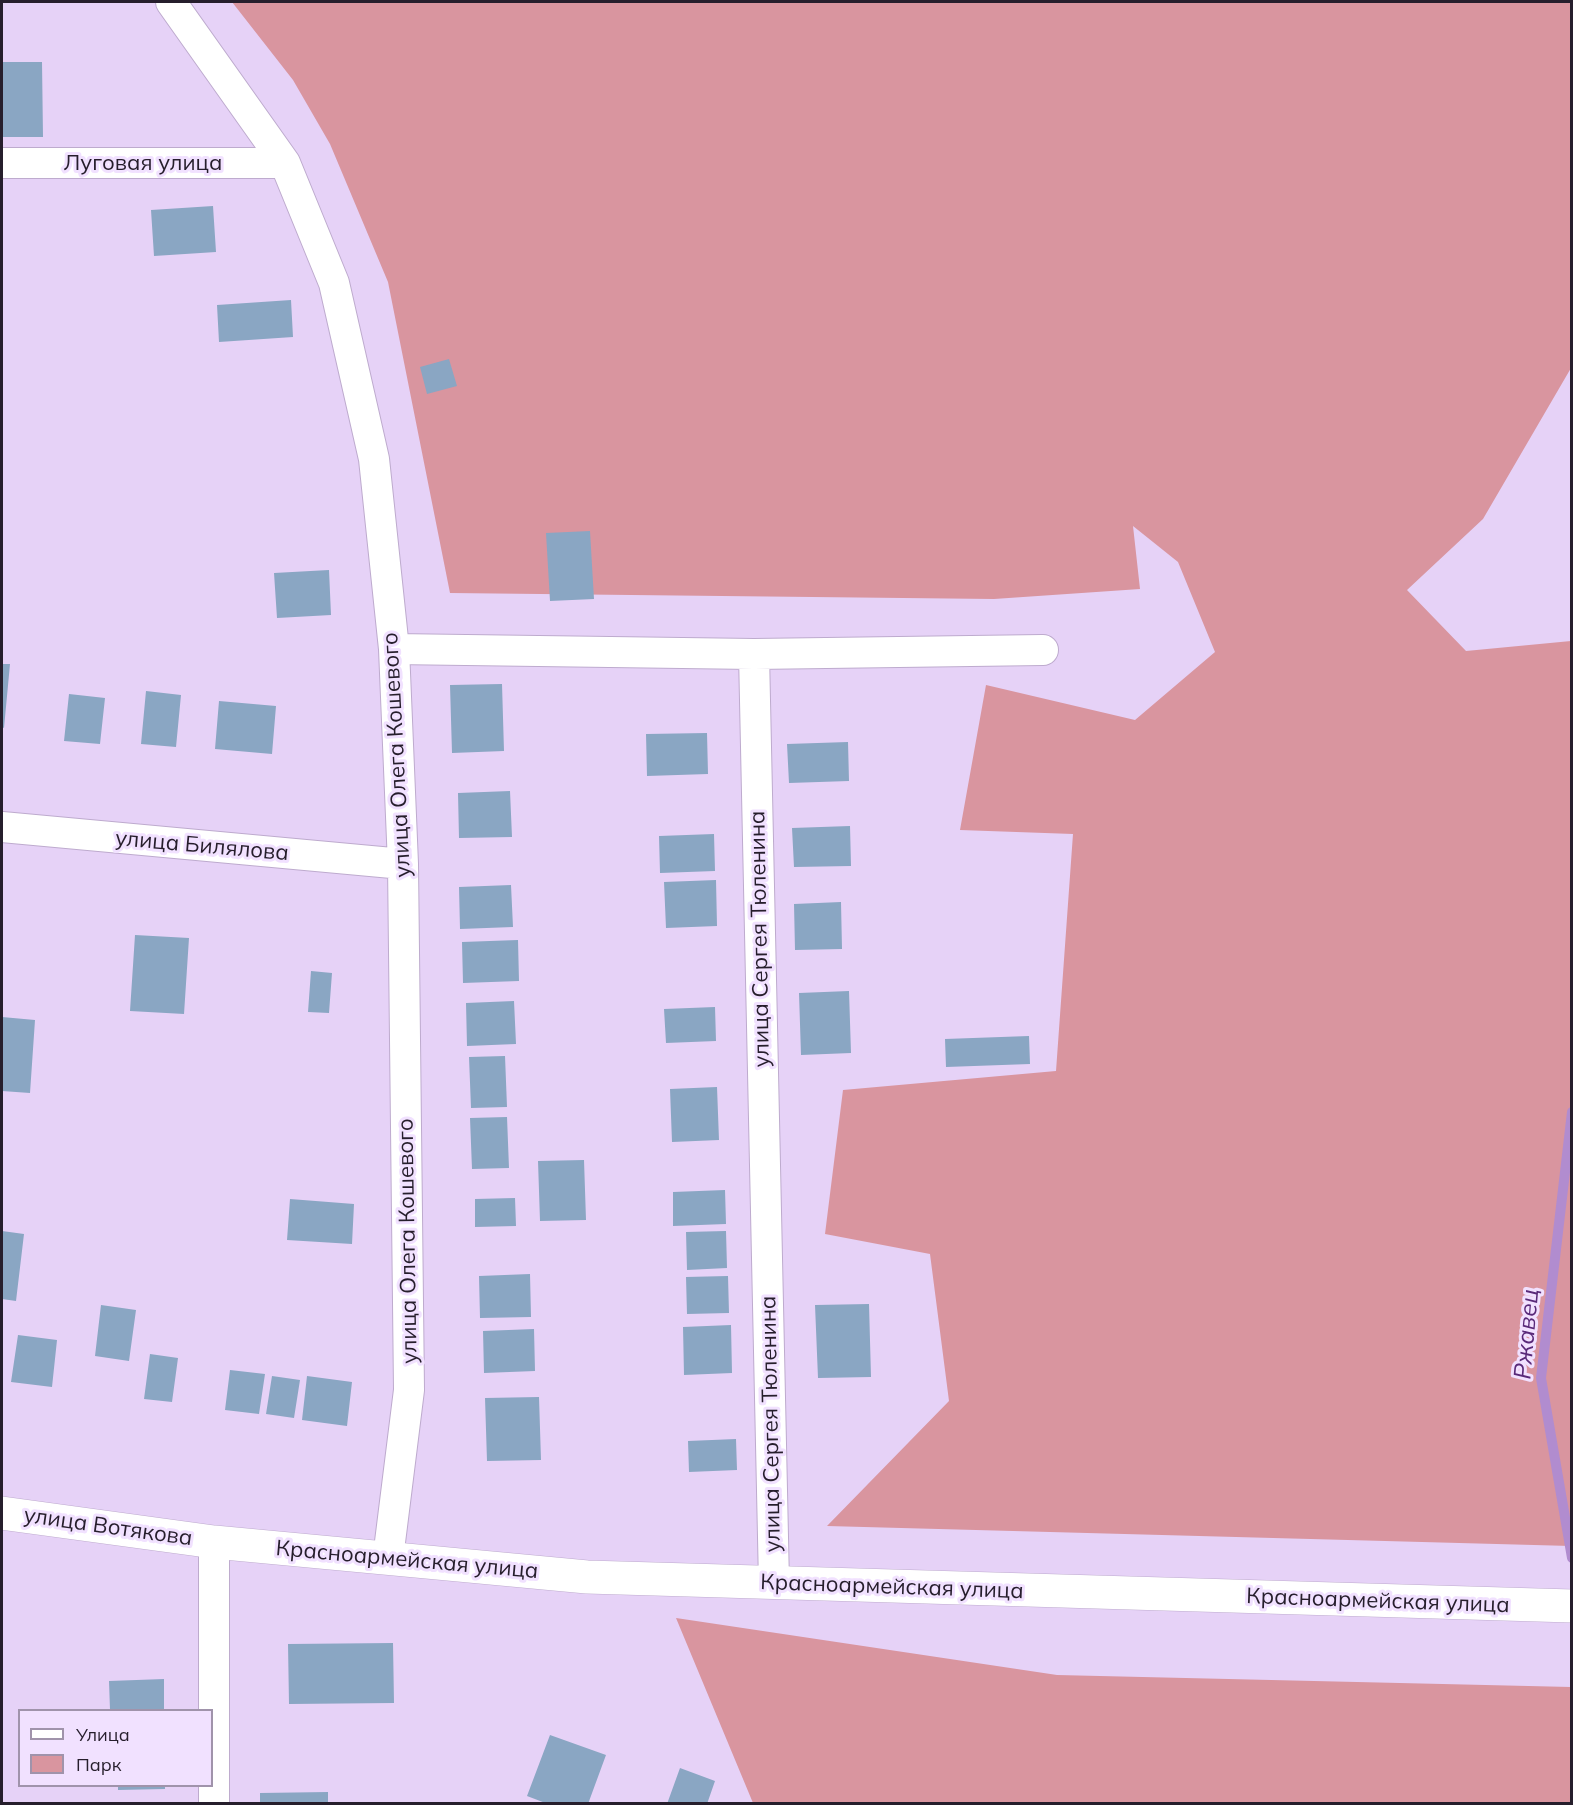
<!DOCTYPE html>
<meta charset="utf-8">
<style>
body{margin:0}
#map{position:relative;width:1573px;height:1805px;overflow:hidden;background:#e6d2f7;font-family:Mulish,sans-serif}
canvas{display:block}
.frame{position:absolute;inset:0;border:3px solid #261e2c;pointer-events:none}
.legend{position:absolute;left:18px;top:1709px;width:195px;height:78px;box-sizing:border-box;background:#f1e1ff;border:2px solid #a093ab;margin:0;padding:8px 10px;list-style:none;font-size:18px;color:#261e2c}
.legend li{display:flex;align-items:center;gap:12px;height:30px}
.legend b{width:30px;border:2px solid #a093ab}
</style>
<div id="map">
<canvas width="1573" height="1805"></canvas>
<div class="frame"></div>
<ul class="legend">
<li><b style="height:8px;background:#fff"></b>Улица</li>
<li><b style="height:16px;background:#d9959f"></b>Парк</li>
</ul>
</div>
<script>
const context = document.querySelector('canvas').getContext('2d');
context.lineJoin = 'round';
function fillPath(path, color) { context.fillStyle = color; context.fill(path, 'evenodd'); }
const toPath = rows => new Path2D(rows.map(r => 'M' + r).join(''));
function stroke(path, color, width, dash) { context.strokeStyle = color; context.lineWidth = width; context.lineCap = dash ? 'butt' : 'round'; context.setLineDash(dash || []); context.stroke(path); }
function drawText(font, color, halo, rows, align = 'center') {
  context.font = font + ' Mulish,sans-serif'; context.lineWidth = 6; context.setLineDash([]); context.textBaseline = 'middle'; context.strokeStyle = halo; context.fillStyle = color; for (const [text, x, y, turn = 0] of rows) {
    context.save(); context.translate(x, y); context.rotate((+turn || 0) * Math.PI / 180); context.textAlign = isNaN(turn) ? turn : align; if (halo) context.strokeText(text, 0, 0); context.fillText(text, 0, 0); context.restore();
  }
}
fillPath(toPath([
 [232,2,1571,2,1571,368,1483,519,1407,590,1466,651,1571,641,1571,1546,827,1526,949,1401,930,1254,825,1234,843,1090,1056,1071,1073,834,960,830,986,685,1135,720,1215,652,1178,562,1133,526,1140,589,994,599,450,593,388,282,330,144,293,80],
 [676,1618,1057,1675,1571,1687,1571,1803,753,1803]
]), '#d9959f');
stroke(toPath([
 [1572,1112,1541,1378,1572,1558]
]), '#b18ccf', 10);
fillPath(toPath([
 [2,62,42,62,43,137,2,137],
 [213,206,216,252,154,256,151,210],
 [291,300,293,337,219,342,217,305],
 [449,359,457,386,427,394,420,367],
 [590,531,594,599,550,601,546,533],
 [329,570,331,615,277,618,274,573],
 [2,664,10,664,4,728,2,727],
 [502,684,504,751,452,753,450,685],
 [146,691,181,695,176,747,141,744],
 [69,694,105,698,100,744,64,741],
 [219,701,276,706,272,754,215,749],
 [707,733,708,774,647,776,646,734],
 [848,742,849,781,789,783,787,744],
 [510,791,512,837,459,838,458,793],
 [850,826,851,866,794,867,792,828],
 [714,834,715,871,660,873,659,836],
 [716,880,717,926,666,928,664,882],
 [511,885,513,927,460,929,459,887],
 [841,902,842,949,795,950,794,904],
 [135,935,189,938,184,1014,130,1011],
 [518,940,519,981,463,983,462,942],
 [311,971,332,973,329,1013,308,1012],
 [849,991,851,1053,801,1055,799,993],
 [514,1001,516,1044,467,1046,466,1003],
 [715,1007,716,1041,666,1043,664,1009],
 [2,1017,35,1020,30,1093,2,1091],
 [1029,1036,1030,1064,946,1067,945,1039],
 [505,1056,507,1107,471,1108,469,1057],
 [717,1087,719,1140,672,1142,670,1089],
 [507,1117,509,1168,472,1169,470,1118],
 [584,1160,586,1220,540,1221,538,1161],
 [725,1190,726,1224,673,1226,673,1192],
 [515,1198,516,1226,475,1227,475,1199],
 [290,1199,354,1204,352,1244,287,1240],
 [2,1231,24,1234,16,1301,2,1299],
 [726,1231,727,1268,687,1270,686,1232],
 [530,1274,531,1317,480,1318,479,1276],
 [728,1276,729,1313,687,1314,686,1277],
 [869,1304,871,1377,818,1378,815,1305],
 [101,1305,136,1310,129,1361,95,1356],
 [731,1325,732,1373,684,1375,683,1327],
 [534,1329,535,1371,484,1373,483,1331],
 [18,1335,57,1340,52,1387,11,1382],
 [150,1354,178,1358,172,1402,144,1399],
 [230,1370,265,1374,259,1414,225,1410],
 [272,1376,300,1380,294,1418,266,1414],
 [307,1376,352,1382,347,1426,302,1420],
 [539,1397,541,1460,487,1461,485,1398],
 [736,1439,737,1470,689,1472,688,1441],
 [393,1643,394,1703,289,1704,288,1644],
 [164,1679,164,1710,110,1710,109,1681],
 [550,1735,606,1755,588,1804,548,1804,527,1796],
 [680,1768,715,1781,707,1804,667,1804],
 [118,1786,165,1786,165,1789,118,1790],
 [328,1792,328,1804,260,1804,260,1793]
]), '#8aa6c3');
const street = toPath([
 [171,2,285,163,334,283,374,459,394,649,403,864,409,1390,388,1558],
 [2,163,285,163],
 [394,649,754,654,774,1583],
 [754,654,1043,650],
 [2,827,403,864],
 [214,1804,214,1542]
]);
const secondary = toPath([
 [2,1513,214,1542,587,1577,1572,1606]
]);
stroke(street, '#beabce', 32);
stroke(secondary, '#beabce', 34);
stroke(street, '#fff', 30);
stroke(secondary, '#fff', 33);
drawText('22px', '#261e2c', '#f1e1ff', [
 ["Луговая улица",143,163],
 ["улица Олега Кошевого",397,755,-93],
 ["улица Билялова",202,846,5],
 ["улица Сергея Тюленина",760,939,-91],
 ["улица Олега Кошевого",408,1241,-91],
 ["улица Сергея Тюленина",771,1424,-91],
 ["улица Вотякова",108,1527,8],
 ["Красноармейская улица",407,1560,5],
 ["Красноармейская улица",892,1587,2],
 ["Красноармейская улица",1378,1601,2]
]);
drawText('italic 24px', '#592979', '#f1e1ff', [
 ["Ржавец",1527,1334,-85]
]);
</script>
